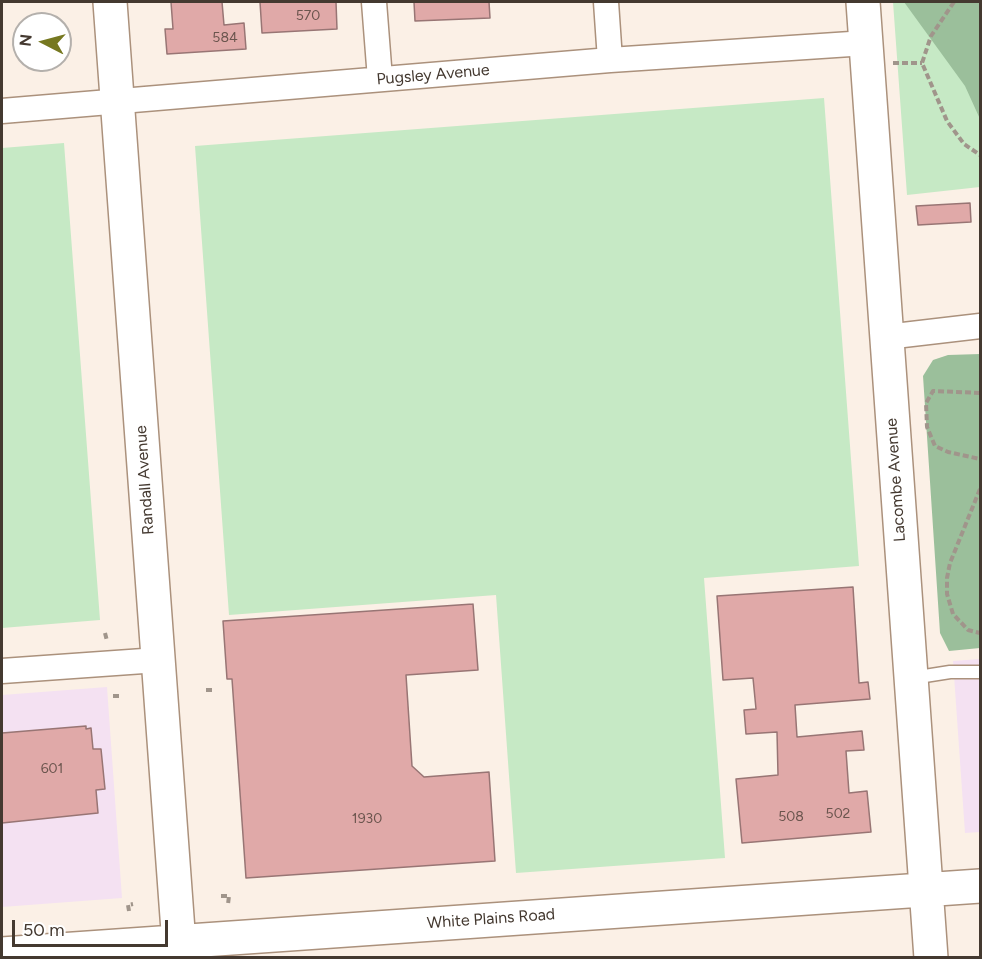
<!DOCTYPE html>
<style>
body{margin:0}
#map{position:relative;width:982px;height:959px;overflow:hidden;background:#fbf0e6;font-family:Figtree,sans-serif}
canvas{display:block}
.frame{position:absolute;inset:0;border:3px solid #443930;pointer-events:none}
.north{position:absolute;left:12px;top:12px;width:60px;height:60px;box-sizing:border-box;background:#fff;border:2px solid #b4b0ac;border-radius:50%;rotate:276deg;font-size:16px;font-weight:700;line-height:24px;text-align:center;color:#443930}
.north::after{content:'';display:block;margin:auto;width:21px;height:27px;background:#767820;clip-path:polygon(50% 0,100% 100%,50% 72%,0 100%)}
.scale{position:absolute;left:12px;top:920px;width:156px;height:27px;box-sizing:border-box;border:3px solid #443930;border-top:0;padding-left:8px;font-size:18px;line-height:21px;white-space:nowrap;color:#443930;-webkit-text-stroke:4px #fff;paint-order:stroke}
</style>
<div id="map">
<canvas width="982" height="959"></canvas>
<div class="frame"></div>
<div class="north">N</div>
<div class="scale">50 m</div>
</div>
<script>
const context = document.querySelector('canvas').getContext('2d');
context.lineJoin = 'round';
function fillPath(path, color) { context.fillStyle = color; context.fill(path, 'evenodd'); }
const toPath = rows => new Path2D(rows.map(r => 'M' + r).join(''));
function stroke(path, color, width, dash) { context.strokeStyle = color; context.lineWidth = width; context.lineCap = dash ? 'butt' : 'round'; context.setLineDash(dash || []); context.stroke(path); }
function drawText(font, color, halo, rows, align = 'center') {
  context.font = font + ' Figtree,sans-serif'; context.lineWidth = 6; context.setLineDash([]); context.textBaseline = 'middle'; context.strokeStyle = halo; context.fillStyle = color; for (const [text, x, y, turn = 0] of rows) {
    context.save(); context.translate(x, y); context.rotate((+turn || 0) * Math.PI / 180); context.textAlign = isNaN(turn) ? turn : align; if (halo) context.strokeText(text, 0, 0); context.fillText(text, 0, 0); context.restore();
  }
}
fillPath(toPath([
 [980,659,980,832,965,833,953,661],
 [107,687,122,898,2,907,2,695]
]), '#f4e1f2');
fillPath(toPath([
 [893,2,980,2,980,187,907,195],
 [824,98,859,566,704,578,725,858,516,873,496,595,229,615,195,146],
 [64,143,100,620,2,628,2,148]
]), '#c6e9c5');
fillPath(toPath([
 [904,2,980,2,980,119,965,86],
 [980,354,980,648,949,651,940,633,923,376,933,360,948,355]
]), '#9bbf9b');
const building = toPath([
 [171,2,222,2,224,25,244,23,246,49,167,54,165,29,173,29,171,2],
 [260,2,336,2,337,29,262,33,260,2],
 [414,2,489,2,490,18,415,21,414,2],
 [970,203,971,222,918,225,916,206,970,203],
 [853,587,859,683,868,682,870,699,795,705,797,737,862,731,864,750,846,751,849,793,867,791,871,832,742,843,736,779,778,775,777,732,746,734,744,710,756,709,753,678,723,680,717,596,853,587],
 [473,604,478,670,406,675,412,766,424,777,489,772,495,861,246,878,232,679,227,679,223,621,473,604],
 [86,726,86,729,91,728,93,749,101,749,105,789,96,790,98,813,2,823,2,733,86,726]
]);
fillPath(building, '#e0a9a8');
stroke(building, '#987574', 1.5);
const lane = toPath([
 [912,678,950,672,980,672]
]);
const street = toPath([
 [374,2,380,79],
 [606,2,610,60],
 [2,111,610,60,866,43],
 [886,337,980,326],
 [2,671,158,660]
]);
const secondary = toPath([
 [110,2,180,958],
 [863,2,931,958],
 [2,954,980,886]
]);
stroke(lane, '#ab917c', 15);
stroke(street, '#ab917c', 27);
stroke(secondary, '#ab917c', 36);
stroke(toPath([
 [954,2,931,36,922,63,947,121,964,144,980,155],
 [893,63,922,63],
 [980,393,933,391,926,403,927,427,935,446,948,452,980,459],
 [980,489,950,563,947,578,947,594,953,614,968,630,980,633],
 [105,633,107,641],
 [206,690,214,690],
 [113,696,120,696],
 [221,896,229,896,228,904],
 [129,911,128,905,133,904]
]), '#a0958b', 4, [6, 3]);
stroke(lane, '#fff', 12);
stroke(street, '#fff', 24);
stroke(secondary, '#fff', 33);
drawText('14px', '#6b554e', null, [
 ["570",308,16],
 ["584",225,38],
 ["601",52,769],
 ["502",838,814],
 ["508",791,817],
 ["1930",367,819]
]);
drawText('16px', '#443930', '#fff', [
 ["Pugsley Avenue",433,75,-5],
 ["Randall Avenue",145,480,-94],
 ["Lacombe Avenue",896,480,-94],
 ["White Plains Road",491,919,-4]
]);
</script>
